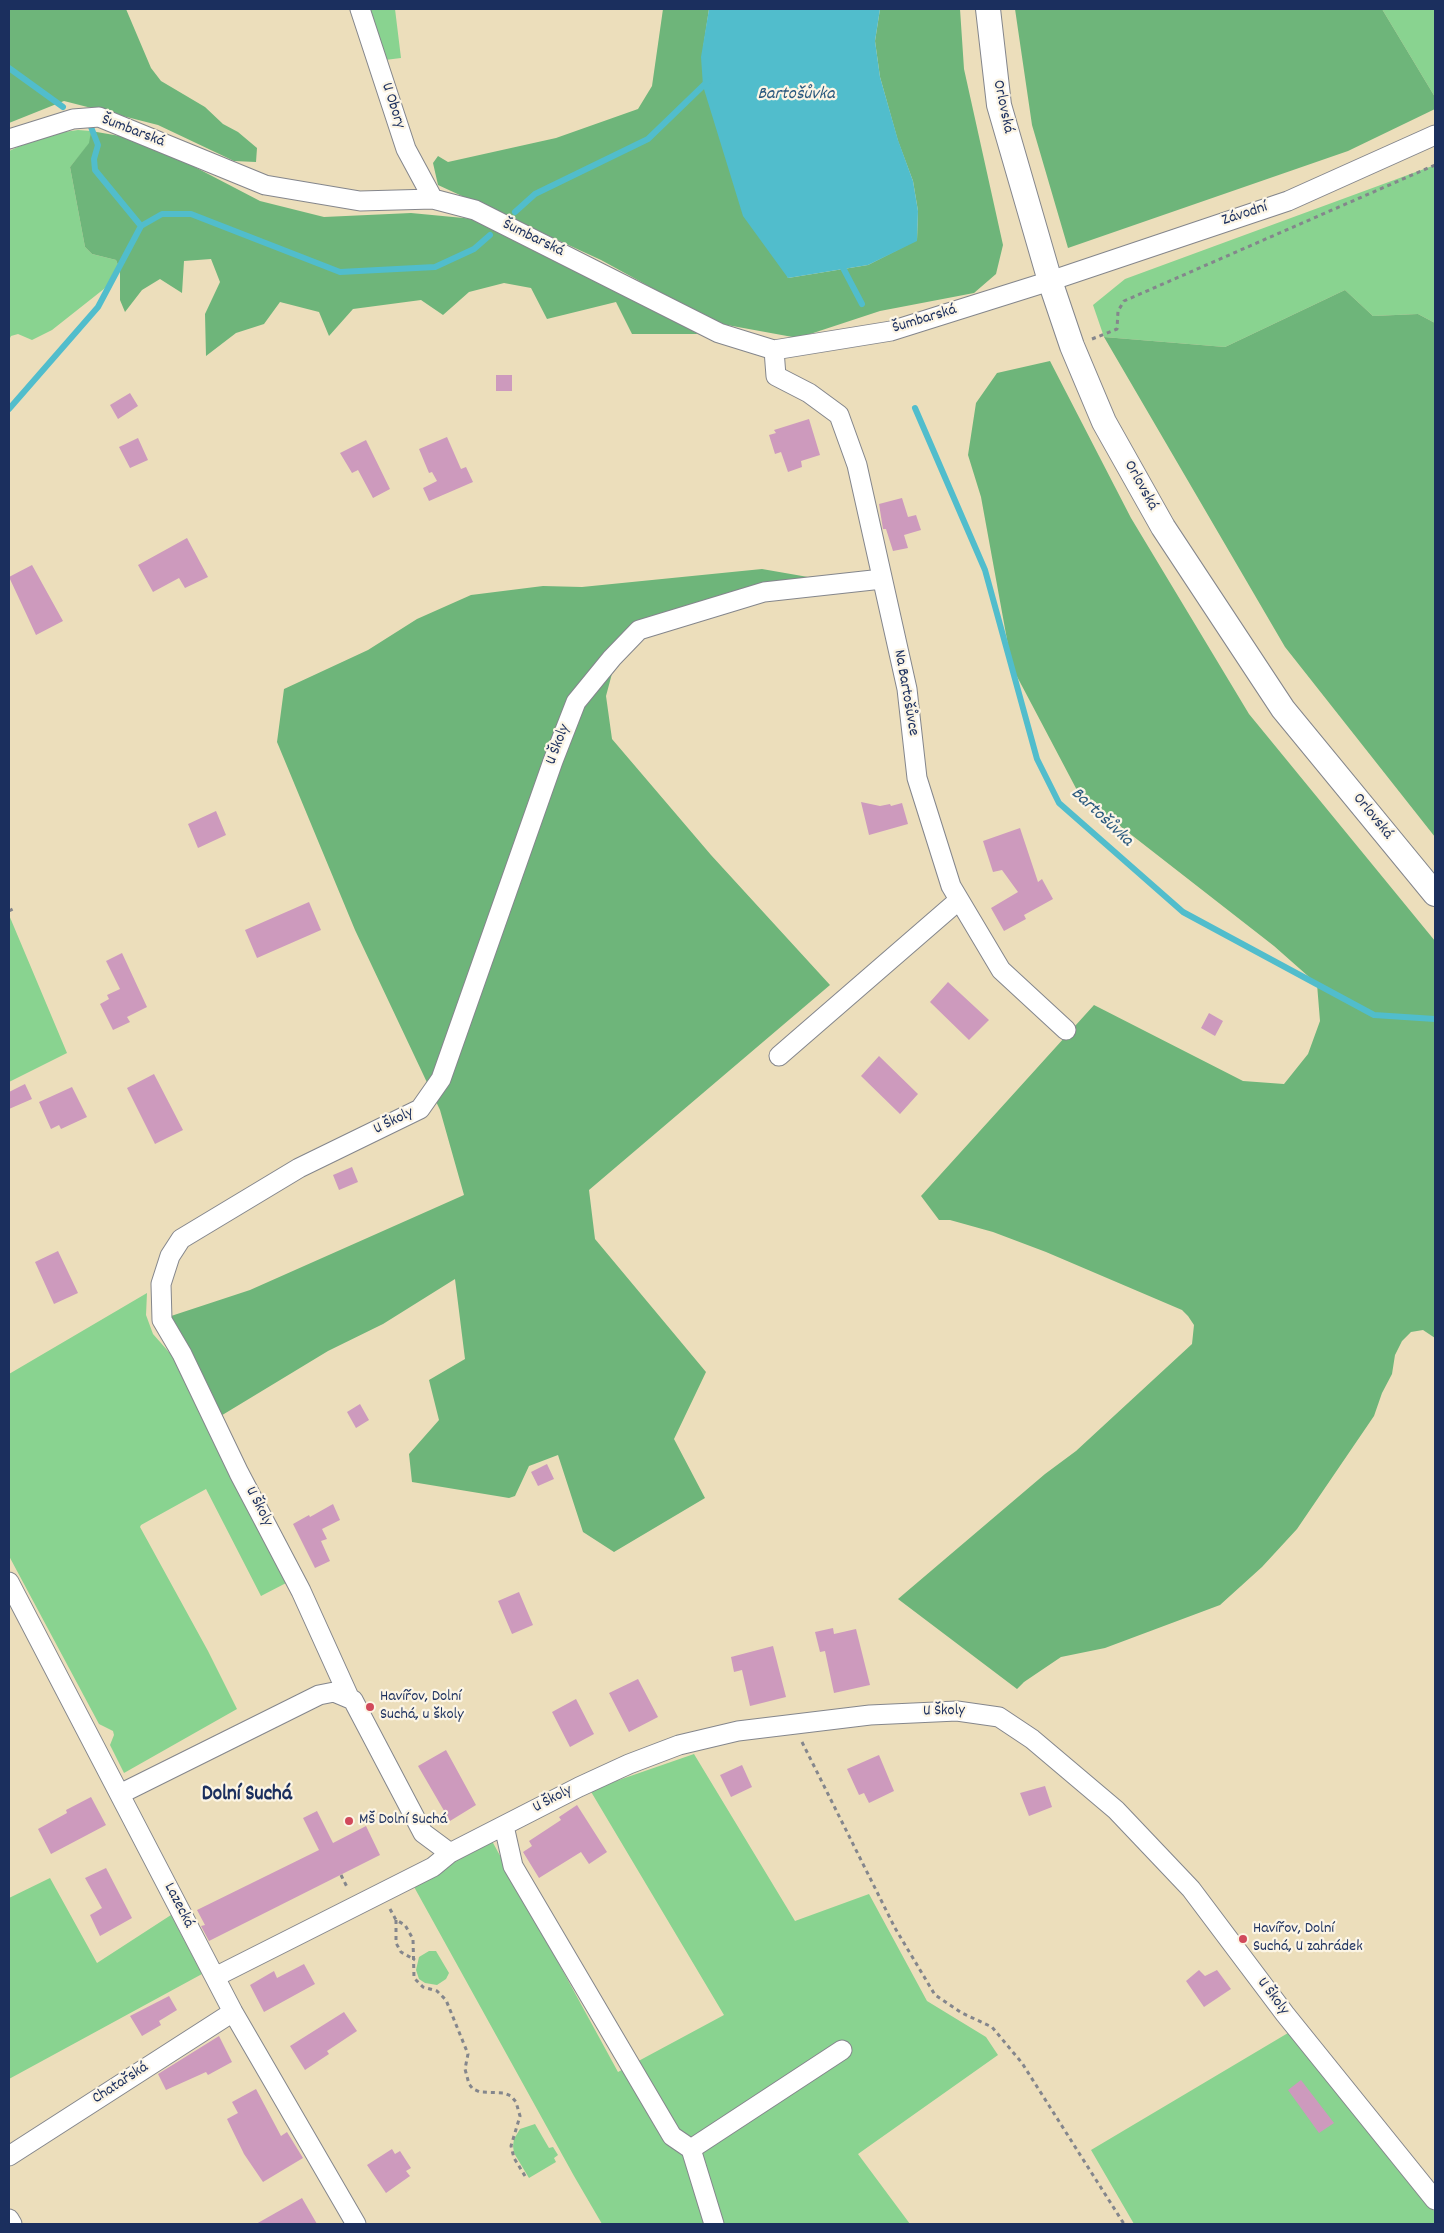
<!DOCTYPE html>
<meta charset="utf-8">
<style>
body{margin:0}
#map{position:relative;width:1444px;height:2233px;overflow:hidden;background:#ecdebb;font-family:Dekko,sans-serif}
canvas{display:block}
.frame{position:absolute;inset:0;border:10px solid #1b2f5e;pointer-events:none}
</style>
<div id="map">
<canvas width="1444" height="2233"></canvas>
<div class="frame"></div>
</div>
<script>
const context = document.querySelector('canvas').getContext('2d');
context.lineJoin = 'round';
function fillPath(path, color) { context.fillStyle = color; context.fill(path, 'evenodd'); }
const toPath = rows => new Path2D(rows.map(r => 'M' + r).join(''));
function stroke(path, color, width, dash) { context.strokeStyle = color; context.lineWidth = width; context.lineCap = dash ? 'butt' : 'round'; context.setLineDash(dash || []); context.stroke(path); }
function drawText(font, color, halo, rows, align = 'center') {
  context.font = font + ' Dekko,sans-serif'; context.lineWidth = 4.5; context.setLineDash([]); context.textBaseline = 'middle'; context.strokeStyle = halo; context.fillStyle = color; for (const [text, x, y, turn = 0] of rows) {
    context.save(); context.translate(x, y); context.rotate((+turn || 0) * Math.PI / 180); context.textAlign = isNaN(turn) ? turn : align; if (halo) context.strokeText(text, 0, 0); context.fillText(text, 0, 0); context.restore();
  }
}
fillPath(toPath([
 [369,9,395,9,401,58,385,60],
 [1382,9,1435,9,1435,97],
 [78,130,91,131,90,143,70,167,85,247,92,254,116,260,120,270,114,281,52,330,32,340,18,334,11,336,9,340,9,151,44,135],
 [1435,165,1435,323,1418,314,1373,316,1345,290,1225,347,1104,337,1093,305,1125,279],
 [9,915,67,1053,9,1082],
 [147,1293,146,1315,153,1334,175,1359,288,1582,261,1596,206,1489,141,1525,140,1527,208,1651,237,1709,124,1773,110,1745,114,1735,113,1731,99,1724,9,1556,9,1374],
 [694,1754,795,1921,869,1894,927,2001,986,2037,998,2055,858,2154,910,2224,602,2224,574,2176,413,1885,455,1858,492,1841,618,2072,724,2015,590,1790],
 [50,1878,97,1963,171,1915,202,1974,9,2079,9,1898],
 [429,1951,436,1951,449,1973,446,1979,437,1985,425,1983,419,1979,416,1970,419,1957],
 [1288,2033,1411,2186,1435,2212,1435,2224,1134,2224,1091,2150],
 [535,2124,549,2148,553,2147,558,2155,554,2158,556,2162,529,2178,514,2153,513,2146,514,2139,520,2129]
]), '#89d390');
fillPath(toPath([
 [9,9,126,9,151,68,161,81,205,107,223,124,238,132,257,148,256,162,234,161,158,125,64,101,9,123],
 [663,9,709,9,703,49,788,278,868,265,917,240,918,211,913,181,898,141,880,77,875,41,880,9,960,9,964,69,1003,245,996,274,974,293,880,311,798,338,716,323,601,260,438,185,433,163,438,156,448,162,556,138,638,109,652,86],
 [1015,9,1382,9,1435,97,1435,109,1348,151,1068,248,1032,125],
 [91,131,143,140,260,201,324,217,411,213,474,219,580,269,698,334,632,334,616,302,547,319,531,288,504,283,469,292,443,315,421,300,353,309,329,336,319,312,280,302,264,324,236,333,206,356,205,314,220,282,211,259,184,261,182,293,160,279,142,290,125,312,120,300,120,270,116,260,92,254,85,247,70,167,89,143],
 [1345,290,1373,316,1418,314,1435,323,1435,837,1285,647,1104,337,1225,347],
 [1050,361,1131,518,1249,714,1435,941,1435,1338,1423,1330,1411,1332,1402,1341,1395,1355,1392,1374,1382,1393,1374,1416,1297,1529,1262,1567,1220,1605,1105,1648,1061,1657,1024,1682,1017,1689,898,1599,1045,1474,1076,1451,1192,1344,1194,1325,1188,1316,1182,1310,1046,1252,993,1232,950,1220,939,1220,921,1196,1094,1005,1243,1081,1284,1084,1308,1054,1320,1021,1317,984,1274,946,1079,794,1012,667,981,497,968,455,976,403,997,373],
 [762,569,808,577,871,572,639,623,614,666,606,696,612,739,711,855,830,985,589,1190,595,1239,706,1372,674,1439,705,1498,614,1552,583,1532,558,1455,529,1466,515,1496,509,1498,412,1482,409,1454,439,1420,429,1380,465,1359,455,1279,383,1324,328,1351,219,1417,165,1318,250,1290,464,1195,440,1110,355,930,277,742,284,689,368,650,417,619,471,595,543,586,582,587]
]), '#6eb57a');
fillPath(toPath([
 [709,9,880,9,875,41,880,77,898,140,913,181,918,211,917,241,868,265,788,278,743,216,703,86,701,57]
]), '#51bdcc');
stroke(toPath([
 [9,68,63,107],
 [91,127,98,145,94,159,95,170,141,226,162,214,191,214,340,272,435,267,474,249,490,235],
 [515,212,535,194,648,139,708,81],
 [841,264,862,304],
 [915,408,985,570,1037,759,1059,803,1183,912,1374,1015,1435,1019],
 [9,409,98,307,141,226]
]), '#51bdcc', 6);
fillPath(toPath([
 [496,375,512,375,512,391,496,391],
 [130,393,138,406,118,419,110,405],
 [809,419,820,455,801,461,802,467,788,472,781,452,775,454,769,435,776,433,774,430],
 [447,437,461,469,466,467,473,482,429,501,423,488,437,481,432,472,429,473,419,449],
 [138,438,148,460,130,468,119,447],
 [366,440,390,489,373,498,358,470,352,473,340,453],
 [902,498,908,517,916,515,921,530,904,535,908,548,893,551,886,529,883,529,879,504],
 [187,538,208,577,185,588,179,578,153,592,138,565],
 [32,565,63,621,36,635,9,577],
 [861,802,880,806,890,804,891,806,902,803,908,824,869,835],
 [216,811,226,835,198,848,188,824],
 [1020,828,1038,882,1042,879,1053,899,1024,915,1026,919,1004,931,991,908,1018,892,1002,870,993,872,983,841],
 [309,902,321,930,257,958,245,930],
 [122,953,147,1007,127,1017,130,1022,113,1030,100,1004,109,999,107,995,120,989,106,961],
 [948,982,989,1020,969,1040,930,1002],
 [1209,1013,1223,1021,1215,1036,1201,1028],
 [879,1056,918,1094,900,1114,861,1076],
 [154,1074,183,1130,155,1144,127,1088],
 [25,1084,32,1099,9,1109,9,1092],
 [72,1087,87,1117,61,1129,59,1125,51,1129,39,1102],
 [352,1167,358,1182,339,1190,333,1175],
 [58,1251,78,1293,54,1304,35,1262],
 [360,1404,369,1420,356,1428,347,1412],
 [547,1464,554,1479,538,1486,531,1472],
 [333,1504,340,1520,322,1529,327,1539,321,1541,330,1561,315,1568,293,1524,309,1515,310,1517],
 [519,1592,533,1625,512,1634,498,1601],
 [833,1628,834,1634,856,1629,870,1685,834,1693,825,1651,820,1652,815,1632],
 [773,1646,786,1697,750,1706,742,1670,734,1672,731,1657],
 [638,1679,658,1717,629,1732,609,1693],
 [576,1699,594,1734,570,1747,552,1712],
 [446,1750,476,1805,450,1821,418,1766],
 [879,1755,894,1791,869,1803,864,1793,859,1795,847,1769],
 [742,1765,752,1787,731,1797,720,1775],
 [1045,1786,1052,1807,1029,1816,1020,1793],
 [91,1797,106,1825,51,1854,38,1829,67,1813,66,1810],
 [577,1805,607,1852,589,1864,581,1852,539,1878,523,1852,532,1846,529,1841,561,1820,559,1817],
 [317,1811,333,1843,366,1826,380,1855,209,1941,201,1926,205,1925,197,1910,319,1850,303,1818],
 [106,1868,132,1918,100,1936,90,1915,102,1908,85,1878],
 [304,1964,315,1984,264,2012,250,1985,274,1971,277,1978],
 [1199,1970,1205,1976,1217,1970,1231,1989,1204,2007,1186,1981],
 [169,1996,177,2010,159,2021,161,2025,142,2036,130,2016],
 [344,2012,357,2031,327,2051,329,2054,305,2070,290,2046],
 [219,2036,232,2062,208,2075,206,2072,166,2090,158,2074],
 [1301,2080,1334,2123,1319,2133,1288,2090],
 [256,2089,281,2136,287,2132,303,2158,263,2182,244,2154,227,2119,238,2113,232,2102],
 [392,2149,395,2154,400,2151,411,2168,406,2171,410,2176,386,2193,367,2165],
 [302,2198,317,2224,256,2224]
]), '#cd9abd');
const minor = toPath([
 [360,9,406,149,433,199],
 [9,139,73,119,99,117,265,185,360,201,433,199,475,210,719,333,774,350,891,331,1050,281,1288,201,1435,135],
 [774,350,776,376,809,393,839,415,857,465,907,689,917,778,951,886,1001,970,1066,1030],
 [779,1056,959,900],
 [9,1582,233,2012,356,2224],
 [349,1697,301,1591,239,1473,182,1354,162,1320,161,1284,170,1256,181,1239,299,1168,420,1109,441,1079,553,761,576,702,612,658,639,630,764,592,882,579],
 [120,1794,319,1695,334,1692,353,1700,423,1833,450,1853,579,1787,629,1764,679,1745,738,1731,870,1715,957,1711,999,1717,1032,1739,1116,1810,1191,1889,1285,2014,1435,2200],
 [504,1826,513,1866,672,2136,691,2149,842,2050],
 [215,1977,433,1867,450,1853],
 [691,2149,714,2224],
 [9,2156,233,2012],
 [9,2219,12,2224]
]);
const tertiary = toPath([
 [988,9,999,105,1050,281,1072,346,1104,422,1163,527,1283,709,1435,894]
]);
stroke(minor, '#84868c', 21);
stroke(tertiary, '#84868c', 26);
stroke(toPath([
 [1092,339,1117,329,1118,311,1124,301,1435,165],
 [9,911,13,909],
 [802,1742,895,1928,935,1995,962,2013,992,2027,1022,2063,1124,2224],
 [341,1875,348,1889],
 [390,1909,396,1920,405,1925,413,1939,414,1978,423,1987,437,1991,446,2000,468,2054,465,2069,469,2084,473,2089,480,2092,504,2093,511,2096,516,2102,520,2116,511,2146,514,2158,525,2176],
 [396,1920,396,1943,401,1952,415,1960]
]), '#84868c', 3, [4, 4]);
stroke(minor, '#fff', 19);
stroke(tertiary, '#fff', 24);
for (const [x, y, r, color] of [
 [370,1707,5,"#d1495b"],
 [349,1821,5,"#d1495b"],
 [1243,1939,5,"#d1495b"]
]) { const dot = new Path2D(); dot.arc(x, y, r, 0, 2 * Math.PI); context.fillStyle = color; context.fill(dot); stroke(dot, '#fcf5e5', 2); }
drawText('16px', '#1b2f5e', '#fcf5e5', [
 ["U Obory",392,106,72],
 ["Orlovská",1002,107,78],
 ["Šumbarská",133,132,21],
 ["Závodní",1245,215,-18],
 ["Šumbarská",533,239,26],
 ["Šumbarská",925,320,-17],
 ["Orlovská",1140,486,61],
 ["Na Bartošůvce",905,693,80],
 ["U Školy",559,745,-69],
 ["Orlovská",1372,817,51],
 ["U Školy",394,1122,-26],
 ["U Školy",258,1507,63],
 ["U Školy",944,1712,-1],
 ["U Školy",553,1800,-28],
 ["Lazecká",178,1906,63],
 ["U Školy",1272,1997,53],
 ["Chatařská",121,2084,-33]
]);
drawText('16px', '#1b2f5e', '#fcf5e5', [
 ["Havířov, Dolní",380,1698],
 ["Suchá, u školy",380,1716],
 ["MŠ Dolní Suchá",359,1821],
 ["Havířov, Dolní",1253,1930],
 ["Suchá, U zahrádek",1253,1948]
], 'left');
drawText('italic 18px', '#2b5a7f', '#fcf5e5', [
 ["Bartošůvka",796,96],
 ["Bartošůvka",1101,818,43]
]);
drawText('bold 21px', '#1b2f5e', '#fcf5e5', [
 ["Dolní Suchá",247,1796]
]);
</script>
